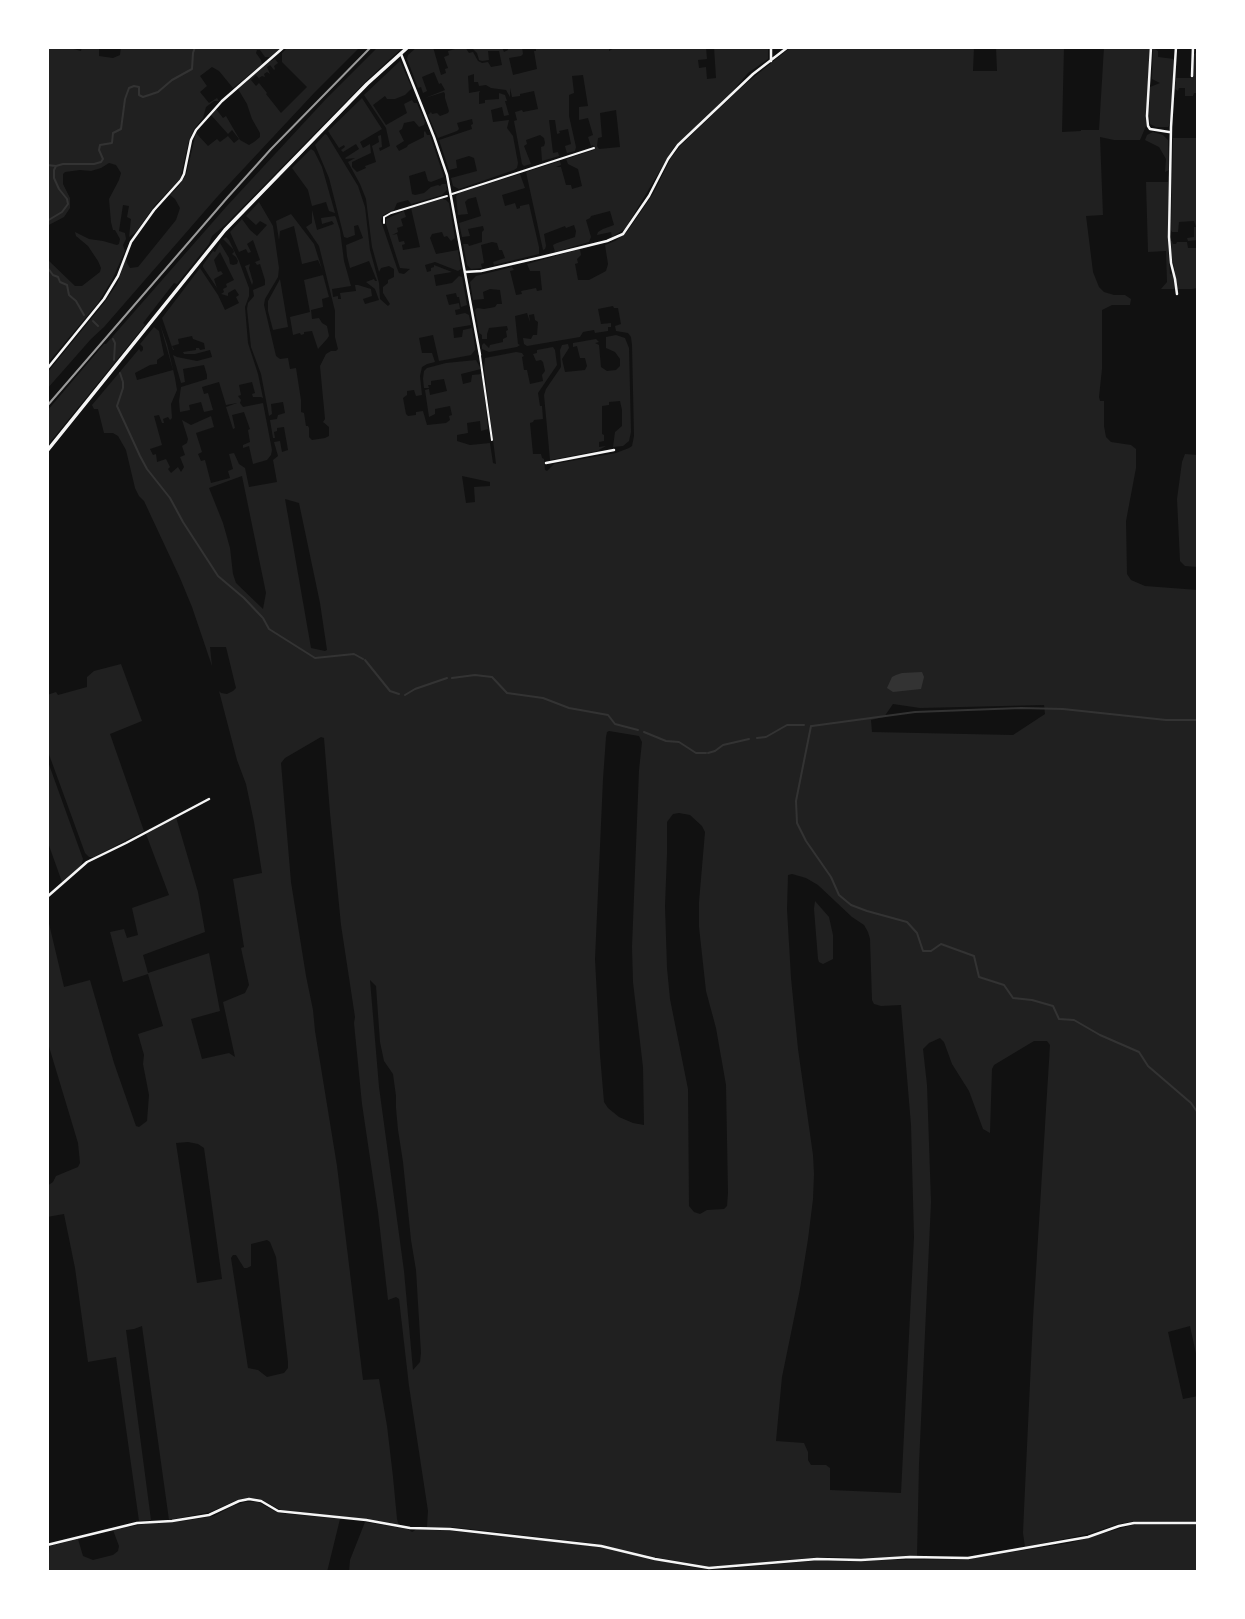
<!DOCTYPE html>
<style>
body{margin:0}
#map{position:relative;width:1245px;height:1619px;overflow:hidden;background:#111;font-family:Barlow,sans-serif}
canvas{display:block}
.frame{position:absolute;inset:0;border:49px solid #fff;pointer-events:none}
</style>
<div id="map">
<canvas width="1245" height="1619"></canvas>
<div class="frame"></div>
</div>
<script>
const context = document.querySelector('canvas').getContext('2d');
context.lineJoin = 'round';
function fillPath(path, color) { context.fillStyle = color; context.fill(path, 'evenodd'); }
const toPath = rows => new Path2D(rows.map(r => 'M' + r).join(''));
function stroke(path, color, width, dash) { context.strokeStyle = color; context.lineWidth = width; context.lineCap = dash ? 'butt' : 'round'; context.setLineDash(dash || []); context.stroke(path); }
fillPath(toPath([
 [47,47,66,47,81,51,82,47,99,47,99,56,113,58,120,55,121,47,275,47,277,49,282,47,270,57,265,57,260,50,257,50,256,53,261,60,262,64,233,88,219,71,212,67,200,76,207,86,200,92,209,103,217,98,219,101,214,101,206,107,203,118,194,129,189,140,180,179,155,205,136,232,129,237,131,219,127,217,129,206,123,205,119,231,125,233,126,239,123,245,125,251,112,280,98,303,47,364,47,259,75,286,82,286,100,272,101,268,98,261,88,246,76,236,75,232,89,239,103,241,117,245,119,244,120,239,115,230,113,230,111,222,109,199,119,180,121,173,116,165,109,163,101,168,91,171,80,170,65,172,63,174,63,184,70,198,70,208,64,217,47,226],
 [288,47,360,47,315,92,217,197,104,327,91,339,47,389,47,373,104,303,117,284,126,258,127,263,130,268,138,267,176,220,180,208,175,199,170,195,178,187,186,175,196,133,208,146,217,139,220,142,228,136,234,143,239,139,232,130,228,134,211,115,216,109,223,118,226,116,240,140,249,145,254,142,260,137,260,133,252,119,247,104,238,89,269,62,275,59,278,63,274,66,275,69,274,70,270,65,267,67,270,74,267,72,264,74,265,77,262,76,259,78,261,81,256,75,251,80,256,86,259,83,267,93,266,94,281,113,307,87,282,62,282,53],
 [378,47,403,47,365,82,225,225,212,236,209,244,177,284,174,283,143,323,145,325,47,446,47,411,104,344,106,344,226,207,325,100],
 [417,47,433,47,441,75,446,73,445,69,448,68,444,57,449,55,448,51,455,49,455,47,465,47,469,53,473,52,478,61,482,63,488,62,491,67,502,65,499,51,488,51,489,60,482,61,479,60,477,53,473,49,476,47,502,47,504,52,508,50,508,47,522,47,523,54,521,56,509,58,513,75,537,69,534,51,536,51,536,47,613,47,609,49,609,51,616,47,706,47,707,59,698,60,699,68,706,67,707,79,716,78,714,47,768,47,768,59,748,73,729,95,674,147,625,229,612,237,611,232,597,235,598,232,603,229,614,225,610,211,591,216,590,218,586,220,591,237,589,242,555,252,553,245,557,243,575,237,576,231,574,225,566,228,565,226,544,234,546,246,545,249,543,250,526,172,560,161,561,165,556,167,561,167,566,185,571,185,572,189,582,186,578,169,568,164,566,159,594,150,593,145,591,146,588,137,593,135,588,118,579,120,579,107,588,106,583,75,572,76,574,93,569,95,569,116,576,147,575,151,567,153,566,150,565,146,571,144,568,129,559,131,560,133,557,134,555,120,549,120,553,153,558,152,559,156,542,161,541,147,544,146,545,143,544,138,540,135,526,140,527,144,524,146,531,164,524,166,522,164,514,121,517,120,515,112,522,110,523,112,538,109,534,91,520,94,520,96,512,97,510,88,510,97,506,90,491,88,486,85,479,86,478,82,474,82,474,74,468,76,469,93,480,91,479,93,479,104,485,103,485,100,499,99,499,93,505,95,507,101,505,101,509,115,504,116,502,107,491,110,493,122,509,120,507,128,513,136,518,163,517,168,514,170,459,189,453,186,451,178,477,171,474,158,469,156,456,160,457,168,449,170,439,140,472,129,471,125,473,124,472,119,457,123,459,129,457,131,438,138,428,115,431,112,432,114,437,113,440,116,448,113,449,111,445,98,445,94,444,92,425,98,445,90,441,83,439,84,434,72,422,77,427,91,423,93,421,87,418,88,407,59,408,55],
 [616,110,620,147,599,149,597,146,598,138,602,137,600,113],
 [791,47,974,47,973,71,997,71,996,47,1064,47,1062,132,1081,131,1081,130,1099,130,1104,47,1150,47,1146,126,1140,140,1114,140,1100,137,1103,215,1086,216,1093,272,1099,287,1104,292,1114,295,1125,295,1131,299,1130,305,1112,305,1102,310,1102,369,1099,397,1100,401,1104,401,1104,426,1106,437,1111,442,1131,445,1136,449,1136,468,1126,521,1127,574,1131,580,1145,586,1198,590,1198,1363,1190,1326,1168,1332,1183,1399,1198,1396,1198,1522,1135,1521,1118,1524,1088,1534,1025,1547,1023,1533,1024,1510,1033,1319,1050,1045,1047,1041,1034,1041,994,1065,992,1069,990,1133,983,1129,969,1091,952,1064,944,1042,940,1038,929,1043,923,1049,927,1085,931,1202,919,1464,917,1556,874,1558,821,1557,710,1567,654,1557,590,1543,452,1527,427,1527,428,1511,409,1386,399,1299,396,1297,388,1300,378,1212,362,1104,354,1023,355,1017,341,925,330,813,324,738,321,737,285,758,281,763,291,882,306,976,313,1010,315,1031,337,1166,363,1380,379,1379,387,1426,393,1477,397,1519,399,1526,365,1519,281,1510,260,1499,252,1498,239,1499,210,1512,169,1520,142,1326,134,1329,126,1330,151,1520,139,1521,116,1357,88,1362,75,1268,64,1214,47,1217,47,1186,53,1182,56,1176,78,1167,80,1163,78,1143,47,1040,47,915,64,987,90,980,114,1063,136,1126,139,1127,147,1121,149,1095,143,1064,144,1055,138,1034,163,1026,148,974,123,982,110,932,124,929,127,938,138,935,132,908,169,895,146,834,176,817,198,892,205,932,143,955,148,973,209,953,220,1011,191,1019,202,1059,229,1053,235,1057,223,1002,245,993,249,985,241,948,244,947,233,879,262,873,254,822,246,784,237,760,219,691,221,693,227,694,233,691,236,688,226,647,210,647,212,666,192,607,180,578,144,501,139,496,135,488,126,450,118,436,113,433,104,433,98,409,94,409,92,405,139,349,141,352,143,350,143,347,140,344,154,327,159,331,164,355,157,360,157,364,150,365,135,373,137,380,173,370,160,324,167,344,175,378,177,390,171,404,172,418,170,420,168,417,163,419,164,423,162,423,159,415,154,416,162,445,150,449,153,455,156,454,157,462,166,459,170,467,168,469,171,473,178,467,181,472,184,467,180,457,185,455,182,446,187,443,188,439,182,420,191,425,211,416,214,427,196,433,202,452,198,454,201,461,205,460,211,483,230,478,228,471,233,469,229,454,234,453,239,464,245,468,249,487,277,482,273,460,278,456,274,442,280,441,282,452,288,450,284,427,277,428,277,431,274,432,275,438,273,438,270,420,277,419,278,415,285,413,283,402,271,404,272,414,269,416,261,374,251,347,247,309,248,303,254,296,253,290,265,285,265,280,260,264,257,265,255,262,250,264,249,268,253,282,252,285,245,266,260,260,253,240,247,244,251,252,248,253,246,249,239,252,230,232,242,219,250,230,257,236,267,225,260,221,256,225,246,216,259,202,273,226,279,268,278,277,265,299,264,305,276,356,280,359,288,358,290,369,296,368,301,400,301,412,304,413,306,426,308,426,309,428,309,437,312,440,325,438,329,436,329,427,323,422,325,419,320,366,326,354,331,351,336,351,338,349,335,337,335,311,319,246,306,227,312,223,312,210,317,230,334,224,332,221,322,224,321,218,335,216,336,218,340,230,344,261,351,286,332,289,333,297,338,296,338,299,341,299,340,293,356,291,355,285,358,285,371,289,372,296,363,299,365,304,379,300,375,289,366,282,374,279,375,281,377,281,369,261,350,268,347,256,346,245,363,238,358,225,354,226,355,235,347,238,344,237,329,178,315,145,325,134,327,135,358,186,365,207,370,250,379,283,380,299,388,306,390,304,383,293,383,287,388,283,388,280,394,277,394,269,389,266,381,268,379,272,372,247,366,199,360,184,348,162,355,158,346,159,345,158,359,149,356,144,343,152,341,150,345,147,344,145,339,148,328,131,362,98,382,129,360,142,363,148,370,144,371,153,352,162,352,167,357,172,366,168,365,166,376,162,372,146,379,142,378,136,381,135,382,147,379,148,380,151,390,146,386,128,364,95,400,61,412,88,405,95,395,99,387,99,385,96,373,105,386,125,407,113,404,104,412,100,414,103,417,103,425,122,424,125,419,127,414,121,404,123,402,129,399,131,404,141,396,146,399,151,407,147,408,145,424,137,424,132,425,131,427,135,430,135,444,177,431,182,428,181,425,171,409,176,412,194,415,195,424,193,431,187,438,185,440,186,442,184,446,184,447,190,442,195,411,204,408,200,397,203,394,210,383,215,381,221,397,268,399,273,404,274,410,269,400,268,399,265,386,224,386,219,404,211,406,217,401,219,403,226,397,228,398,232,392,235,397,234,399,242,404,241,405,244,402,245,403,250,420,247,411,208,442,199,446,200,449,203,455,238,451,241,447,236,444,237,442,232,432,234,430,238,436,254,458,250,461,269,458,271,435,262,425,265,427,272,431,271,431,268,434,267,434,265,452,272,434,275,436,286,452,283,459,276,462,277,467,305,461,307,459,297,457,297,456,293,446,295,449,305,459,303,460,309,455,310,456,315,465,313,469,315,471,325,453,328,454,338,462,337,463,330,472,328,475,347,475,350,471,355,439,361,433,335,419,338,422,353,432,353,435,362,427,364,422,367,420,376,422,395,416,396,414,390,407,391,407,395,403,398,406,414,408,416,416,415,416,412,423,411,427,425,446,423,450,420,449,416,452,415,450,406,435,409,435,414,429,417,425,390,429,389,430,395,447,391,444,379,431,381,431,385,428,385,429,388,424,388,423,379,424,371,427,368,446,363,476,360,481,369,461,374,463,384,471,382,472,375,482,374,488,429,481,431,480,421,467,423,468,433,457,435,457,441,470,445,490,443,493,463,496,464,484,367,485,358,516,352,522,353,524,356,522,357,524,370,527,370,530,384,543,381,542,375,545,371,543,362,541,360,536,361,533,354,537,353,537,350,553,347,555,350,557,365,538,393,540,406,542,406,543,419,534,420,533,422,530,423,533,454,541,454,542,458,544,459,545,470,547,471,554,464,616,453,629,448,632,446,634,436,632,345,631,337,628,333,616,331,615,326,621,324,618,308,614,308,613,306,598,309,601,324,611,323,611,327,608,327,608,331,595,333,594,330,583,332,580,337,527,346,524,344,523,338,531,339,533,335,537,335,538,322,535,320,534,314,529,315,530,322,527,313,515,316,518,344,520,345,517,347,489,352,482,349,482,345,484,343,489,348,490,345,503,342,503,339,507,337,506,331,508,330,507,326,489,328,487,334,487,339,482,339,482,335,479,333,475,310,477,308,484,309,495,307,497,304,502,304,500,290,490,289,483,292,484,299,473,300,470,282,476,276,512,267,514,270,510,271,516,295,522,294,521,291,536,288,537,291,542,290,540,271,530,271,527,264,580,249,581,255,577,259,578,263,575,264,578,280,589,280,606,271,608,264,605,245,615,241,627,232,653,194,671,158,681,145,744,85],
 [242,476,266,593,263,609,236,583,233,574,230,548,223,523,209,488],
 [462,476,490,482,490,486,474,487,475,502,466,503],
 [285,499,299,503,320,603,327,650,325,651,311,648],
 [893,704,920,708,1044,705,1045,714,1013,735,872,732,871,720,884,717],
 [609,731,639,736,642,742,639,770,632,947,633,982,643,1067,644,1125,633,1123,619,1117,608,1108,604,1102,600,1055,595,959,603,779,606,737,607,732],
 [679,813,690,815,702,826,705,832,699,902,699,927,706,991,716,1028,726,1085,728,1193,727,1206,724,1209,707,1210,700,1214,694,1212,689,1206,688,1089,670,999,667,968,665,906,667,854,667,822,673,814],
 [792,874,806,878,818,885,852,917,864,925,868,932,870,939,872,1000,874,1004,881,1006,901,1005,911,1125,914,1237,901,1493,830,1490,830,1468,826,1465,811,1465,808,1460,808,1452,804,1443,776,1441,782,1377,800,1289,808,1239,813,1199,814,1174,813,1155,798,1049,791,978,787,909,788,875],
 [370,980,376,986,380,1042,384,1061,393,1074,396,1096,396,1108,398,1130,403,1162,411,1240,416,1270,421,1353,420,1362,413,1370,404,1271,379,1087],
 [188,1142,198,1144,204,1148,222,1279,197,1283,176,1143],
 [267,1240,270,1242,276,1257,288,1362,288,1368,284,1373,267,1377,258,1370,248,1368,231,1258,233,1255,236,1255,244,1268,247,1268,251,1266,251,1244],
 [1197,47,1198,47,1198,93,1194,93,1193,96,1185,96,1185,88,1179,88,1178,91,1175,89,1176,78,1193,78,1194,54,1197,52],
 [1153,48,1158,51,1158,57,1174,59,1171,123,1168,127,1156,127,1150,124,1149,115,1150,87,1160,83,1152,79],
 [1153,132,1163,135,1168,140,1169,170,1165,172,1166,159,1159,147,1145,140,1147,135],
 [1173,138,1198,138,1198,240,1188,241,1187,238,1194,237,1194,227,1196,227,1194,221,1179,222,1178,232,1172,232,1171,230],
 [311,149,314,151,322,167,335,213,329,211,326,202,312,206,308,190,292,168],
 [520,174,525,188,502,195,505,206,515,203,517,209,520,208,520,206,529,204,539,247,539,254,494,265,493,262,505,258,502,250,499,250,497,243,492,242,481,245,484,263,481,264,482,268,471,269,467,265,463,244,468,244,469,246,482,242,482,232,484,230,483,226,468,229,470,236,462,237,459,223,481,216,476,197,468,199,465,202,468,214,458,215,456,196,459,193],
 [1146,182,1168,182,1168,246,1170,274,1173,275,1175,271,1172,258,1171,241,1172,241,1173,244,1176,244,1177,242,1187,242,1188,248,1198,248,1198,288,1192,289,1161,289,1167,282,1166,251,1148,252],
 [291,214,314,244,322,269,318,260,302,264,294,226,280,231,279,240,276,221],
 [226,237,229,240,239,261,249,288,249,296,245,307,248,343,258,374,263,398,261,397,253,397,252,394,255,393,252,382,239,385,241,395,238,396,241,400,240,403,243,407,263,403,272,450,271,455,267,460,253,464,249,446,243,448,243,445,250,442,248,430,250,429,244,412,232,415,235,428,233,429,226,407,237,403,226,405,219,382,202,387,204,394,208,393,213,410,204,412,201,402,189,405,190,410,180,412,179,401,181,387,207,379,207,375,204,365,183,369,185,382,181,383,173,355,177,357,197,361,212,357,210,350,195,354,184,354,183,352,196,350,196,348,199,348,200,350,205,349,204,343,193,339,192,336,178,339,179,344,172,346,174,350,173,350,162,318,200,268,218,295,225,310,239,303,236,297,239,295,235,289,228,293,228,296,221,294,224,292,223,289,227,287,226,284,234,280,220,252,214,260,218,272,221,271,223,274,214,279,217,288,203,267,203,265,213,251,215,252,220,243,229,258,230,264,233,265,237,264,238,261,236,257,232,254,234,252,233,249,223,239],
 [323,275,329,297,322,299,323,307,311,310,312,319,319,318,322,323,327,326,329,336,327,339,318,349,312,331,304,332,304,334,301,335,300,333,293,335,290,317,310,312,304,280],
 [280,279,288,327,273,330,268,311,268,301],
 [616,335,625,338,629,348,631,432,629,441,623,446,613,447,615,432,622,426,622,410,620,401,609,402,609,405,602,406,602,434,604,435,604,441,599,442,599,447,606,446,597,451,550,460,544,395,546,389,561,367,560,350,562,345,568,344,569,348,562,359,565,372,585,370,587,366,585,358,580,358,577,346,573,347,573,343,596,339,599,342,595,343,599,345,601,367,607,371,616,370,620,366,620,359,615,352,606,348,606,337],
 [1185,454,1198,455,1198,567,1185,566,1180,561,1177,499,1182,462],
 [121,664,142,721,110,734,144,831,94,857,89,857,85,853,47,749,47,695,56,692,58,695,87,687,87,677,94,671],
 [47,759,83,859,81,866,62,882,47,840],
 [815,901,829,917,833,935,833,959,823,964,819,962,818,959,814,909],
 [245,1502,258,1502,278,1513,340,1519,327,1572,49,1572,48,1560,50,1546,78,1539,83,1556,93,1560,113,1555,118,1551,119,1546,113,1530,144,1524,184,1521,214,1516,233,1506],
 [365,1522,408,1529,412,1532,414,1531,416,1529,453,1531,602,1547,685,1566,710,1570,813,1561,968,1559,1070,1543,1136,1524,1198,1525,1198,1572,349,1572,350,1560]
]), '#202020');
fillPath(toPath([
 [922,672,924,677,921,689,893,692,887,688,892,677,896,675,902,673]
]), '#333');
stroke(toPath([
 [47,165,56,166],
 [47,221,62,212,68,204,67,199,59,189,54,178,54,170,56,166,63,164,94,164,101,162,103,159,99,150,100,145,112,143,113,133,121,129,125,99,129,88,134,86,139,87,139,95,143,97,158,92,172,80,192,69,193,53,195,47],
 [47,267,53,275,58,277,60,282,67,285,69,295,76,301,84,315],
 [93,321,98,326],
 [113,339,115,343,114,360],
 [120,373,123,382,123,388,117,406,140,456,147,469,170,498,183,522,218,576,244,598,262,617],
 [263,618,269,629,315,658,354,654,363,659],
 [365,660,390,691,399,694],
 [452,678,475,675,492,677,507,693,543,698,569,708,608,715,615,724,638,730],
 [405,695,415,689,447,678],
 [811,726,796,801,797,823,806,841,831,877,839,895,851,905,867,911,907,922,917,933,923,951,931,951,941,944,974,956,979,977,1004,985,1013,998,1032,1000,1053,1006,1059,1019,1074,1020,1100,1035,1139,1052,1148,1066,1191,1103,1198,1113],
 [812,726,915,712,1021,708,1063,709,1166,720,1198,720],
 [644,732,666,741,679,742,696,753,706,753],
 [757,738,766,737,787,725,804,725],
 [708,753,715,751,723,745,749,739]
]), '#333', 2);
stroke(toPath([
 [384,223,384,217,391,213,447,196]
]), '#f5f5f5', 2);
stroke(toPath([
 [452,194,594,148],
 [480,356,492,440]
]), '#f5f5f5', 2);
stroke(toPath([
 [771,47,771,61],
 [1151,47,1147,116,1148,126,1150,129,1169,132],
 [1176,47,1171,127,1169,237,1171,263,1175,279,1177,294],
 [401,54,434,137,447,175,480,355],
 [1192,76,1193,47],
 [465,272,481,271,542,257,607,241,623,234,649,196,668,159,678,145,753,74,788,47],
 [47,369,104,299,118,276,131,242,154,210,181,180,184,174,191,140,196,130,222,101,284,47],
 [546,463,614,450],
 [47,897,87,862,126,843,209,799],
 [47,1545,137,1523,172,1521,209,1515,239,1501,249,1499,261,1501,278,1511,366,1520,410,1528,450,1529,601,1546,655,1559,709,1568,817,1559,861,1560,910,1557,968,1558,1088,1537,1119,1526,1134,1523,1198,1523]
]), '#f5f5f5', 2.5);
stroke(toPath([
 [47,451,225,230,367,84,408,47]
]), '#f5f5f5', 3.5);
stroke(toPath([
 [47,406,227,198,271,149,371,47]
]), '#9a9a9a', 2);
</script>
